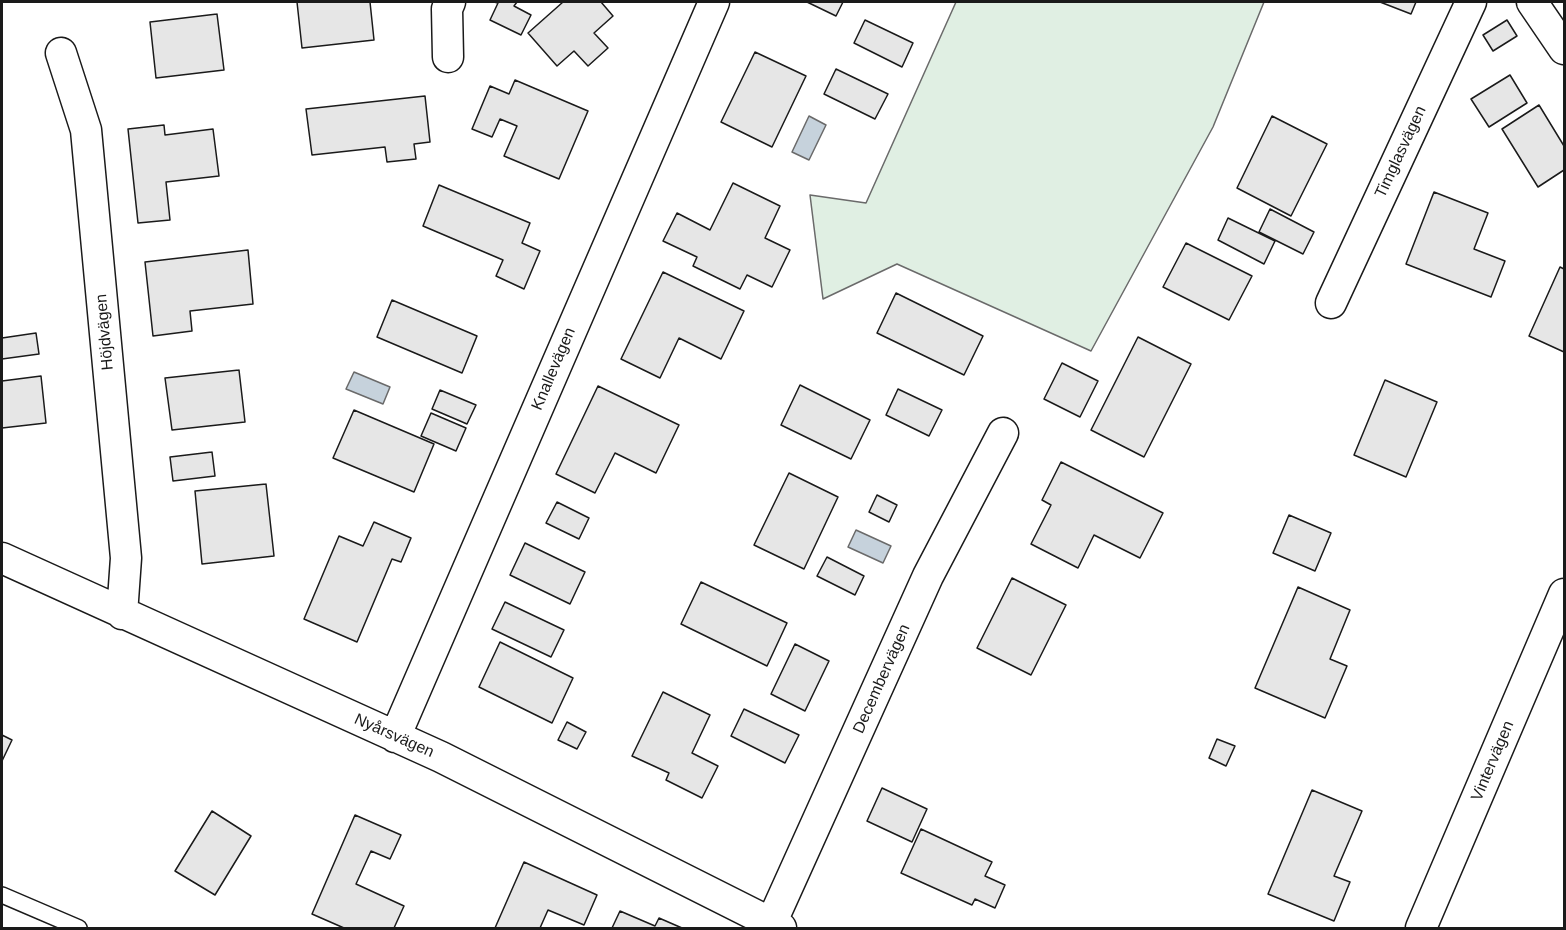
<!DOCTYPE html>
<meta charset="utf-8">
<style>
body{margin:0}
#map{position:relative;width:1566px;height:930px;overflow:hidden;background:#fff;font-family:Arial,sans-serif}
canvas{display:block}
.frame{position:absolute;inset:0;border:3px solid #1a1a1a;pointer-events:none}
</style>
<div id="map">
<canvas width="1566" height="930"></canvas>
<div class="frame"></div>
</div>
<script>
const context = document.querySelector('canvas').getContext('2d');
context.lineJoin = 'round';
function fillPath(path, color) { context.fillStyle = color; context.fill(path, 'evenodd'); }
const toPath = rows => new Path2D(rows.map(r => 'M' + r).join(''));
function stroke(path, color, width, dash) { context.strokeStyle = color; context.lineWidth = width; context.lineCap = dash ? 'butt' : 'round'; context.setLineDash(dash || []); context.stroke(path); }
function drawText(font, color, halo, rows, align = 'center') {
  context.font = font + ' Arial,sans-serif'; context.lineWidth = 4.5; context.setLineDash([]); context.textBaseline = 'middle'; context.strokeStyle = halo; context.fillStyle = color; for (const [text, x, y, turn = 0] of rows) {
    context.save(); context.translate(x, y); context.rotate((+turn || 0) * Math.PI / 180); context.textAlign = isNaN(turn) ? turn : align; if (halo) context.strokeText(text, 0, 0); context.fillText(text, 0, 0); context.restore();
  }
}
const green = toPath([
 [956,2,1264,2,1213,127,1091,351,897,264,823,299,810,195,866,203,956,2]
]);
fillPath(green, '#e0efe3');
stroke(green, '#6a6a6a', 1.5);
const water = toPath([
 [809,116,826,125,809,160,792,152,809,116],
 [354,372,390,387,383,404,346,389,354,372],
 [856,530,891,546,883,563,848,547,856,530]
]);
fillPath(water, '#c6d2dc');
stroke(water, '#6a6a6a', 1.5);
const building = toPath([
 [297,2,370,2,374,40,302,48,297,2],
 [494,2,517,2,514,6,531,15,521,35,490,20,498,3,494,2],
 [563,2,601,2,613,16,594,33,608,48,588,66,574,51,557,66,528,33,563,2],
 [807,2,843,2,836,16,807,2],
 [1380,2,1416,2,1411,14,1380,2],
 [217,14,224,70,156,78,150,22,217,14],
 [865,20,913,43,902,67,854,43,865,20],
 [1507,20,1517,36,1493,51,1483,35,1507,20],
 [755,52,806,76,772,147,721,122,755,52],
 [836,69,888,94,875,119,824,94,836,69],
 [1510,75,1527,103,1489,127,1471,99,1510,75],
 [515,80,588,111,559,179,504,156,517,126,500,119,492,137,472,129,490,86,509,94,515,80],
 [425,96,430,142,414,144,416,159,387,162,385,147,312,155,306,109,425,96],
 [1539,105,1564,146,1564,170,1538,187,1502,129,1539,105],
 [1272,116,1327,144,1291,216,1237,188,1272,116],
 [164,125,165,135,213,129,219,176,166,182,170,220,138,223,128,129,164,125],
 [733,183,780,206,765,238,790,250,772,287,747,275,740,289,693,266,697,257,663,241,677,213,710,230,733,183],
 [439,185,530,223,522,243,540,251,524,289,496,276,503,260,423,226,439,185],
 [1434,192,1488,213,1474,249,1505,261,1491,297,1406,264,1434,192],
 [1270,209,1314,232,1303,254,1259,232,1270,209],
 [1228,218,1275,241,1264,264,1218,240,1228,218],
 [1186,243,1252,276,1229,320,1163,287,1186,243],
 [248,250,253,304,190,311,192,331,153,336,145,262,248,250],
 [1560,267,1564,269,1564,352,1529,336,1560,267],
 [663,272,744,311,721,359,679,338,660,378,621,359,663,272],
 [896,293,983,336,964,375,877,333,896,293],
 [392,300,477,336,462,373,377,337,392,300],
 [36,333,39,354,2,359,2,338,36,333],
 [1138,337,1191,364,1144,457,1091,430,1138,337],
 [1062,363,1098,381,1080,417,1044,399,1062,363],
 [239,370,245,422,172,430,165,378,239,370],
 [41,376,46,423,2,428,2,381,41,376],
 [1385,380,1437,402,1406,477,1354,455,1385,380],
 [800,385,870,420,851,459,781,425,800,385],
 [598,386,679,425,656,473,615,453,595,493,556,474,598,386],
 [898,389,942,410,929,436,886,415,898,389],
 [440,390,476,405,467,424,432,409,440,390],
 [354,410,434,444,414,492,333,458,354,410],
 [431,413,466,428,456,451,421,436,431,413],
 [212,452,215,476,173,481,170,457,212,452],
 [1061,462,1163,513,1140,558,1094,535,1078,568,1031,544,1051,505,1042,500,1061,462],
 [789,473,838,497,804,569,754,545,789,473],
 [266,484,274,556,202,564,195,491,266,484],
 [877,495,897,505,889,522,869,512,877,495],
 [557,502,589,518,579,539,546,523,557,502],
 [1289,515,1331,533,1315,571,1273,553,1289,515],
 [374,522,411,538,401,562,392,559,357,642,304,619,339,536,363,546,374,522],
 [525,543,585,572,570,604,510,575,525,543],
 [827,557,864,576,855,595,817,576,827,557],
 [1012,578,1066,605,1031,675,977,648,1012,578],
 [701,582,787,623,767,666,681,624,701,582],
 [1298,587,1350,610,1330,659,1347,666,1325,718,1255,688,1298,587],
 [505,602,564,630,551,657,492,629,505,602],
 [500,642,573,678,552,723,479,687,500,642],
 [795,644,829,661,805,711,771,694,795,644],
 [663,692,710,715,692,753,718,766,702,798,666,780,669,773,632,756,663,692],
 [744,709,799,735,785,763,731,736,744,709],
 [567,722,586,732,577,749,558,740,567,722],
 [2,735,12,740,2,761,2,735],
 [1217,739,1235,746,1226,766,1209,758,1217,739],
 [882,788,927,809,912,842,867,821,882,788],
 [1312,790,1362,811,1334,876,1350,882,1334,921,1268,894,1312,790],
 [212,811,251,836,215,895,175,871,212,811],
 [355,815,401,835,390,859,371,851,356,884,404,906,394,928,344,928,312,914,355,815],
 [921,829,992,862,985,876,1005,885,995,908,975,899,972,905,901,873,921,829],
 [524,862,597,895,584,925,548,910,540,928,495,928,524,862],
 [620,911,655,926,659,918,682,928,612,928,620,911]
]);
fillPath(building, '#e6e6e6');
stroke(building, '#1a1a1a', 1.5);
const service = toPath([
 [2,895,79,928]
]);
const minor = toPath([
 [1532,2,1564,49],
 [61,53,86,130,126,558,122,614],
 [448,57,447,9,450,2],
 [1331,303,1471,2],
 [2,558,441,757,781,928],
 [395,737,714,2],
 [769,928,928,576,1003,433],
 [1421,928,1564,594]
]);
stroke(service, '#1a1a1a', 18);
stroke(minor, '#1a1a1a', 33);
stroke(service, '#fff', 15);
stroke(minor, '#fff', 30);
drawText('16px', '#1a1a1a', '#fff', [
 ["Timglasvägen",1401,152,-65],
 ["Höjdvägen",105,332,-95],
 ["Knallevägen",554,369,-67],
 ["Decembervägen",882,679,-66],
 ["Nyårsvägen",394,736,24],
 ["Vintervägen",1493,761,-67]
]);
</script>
